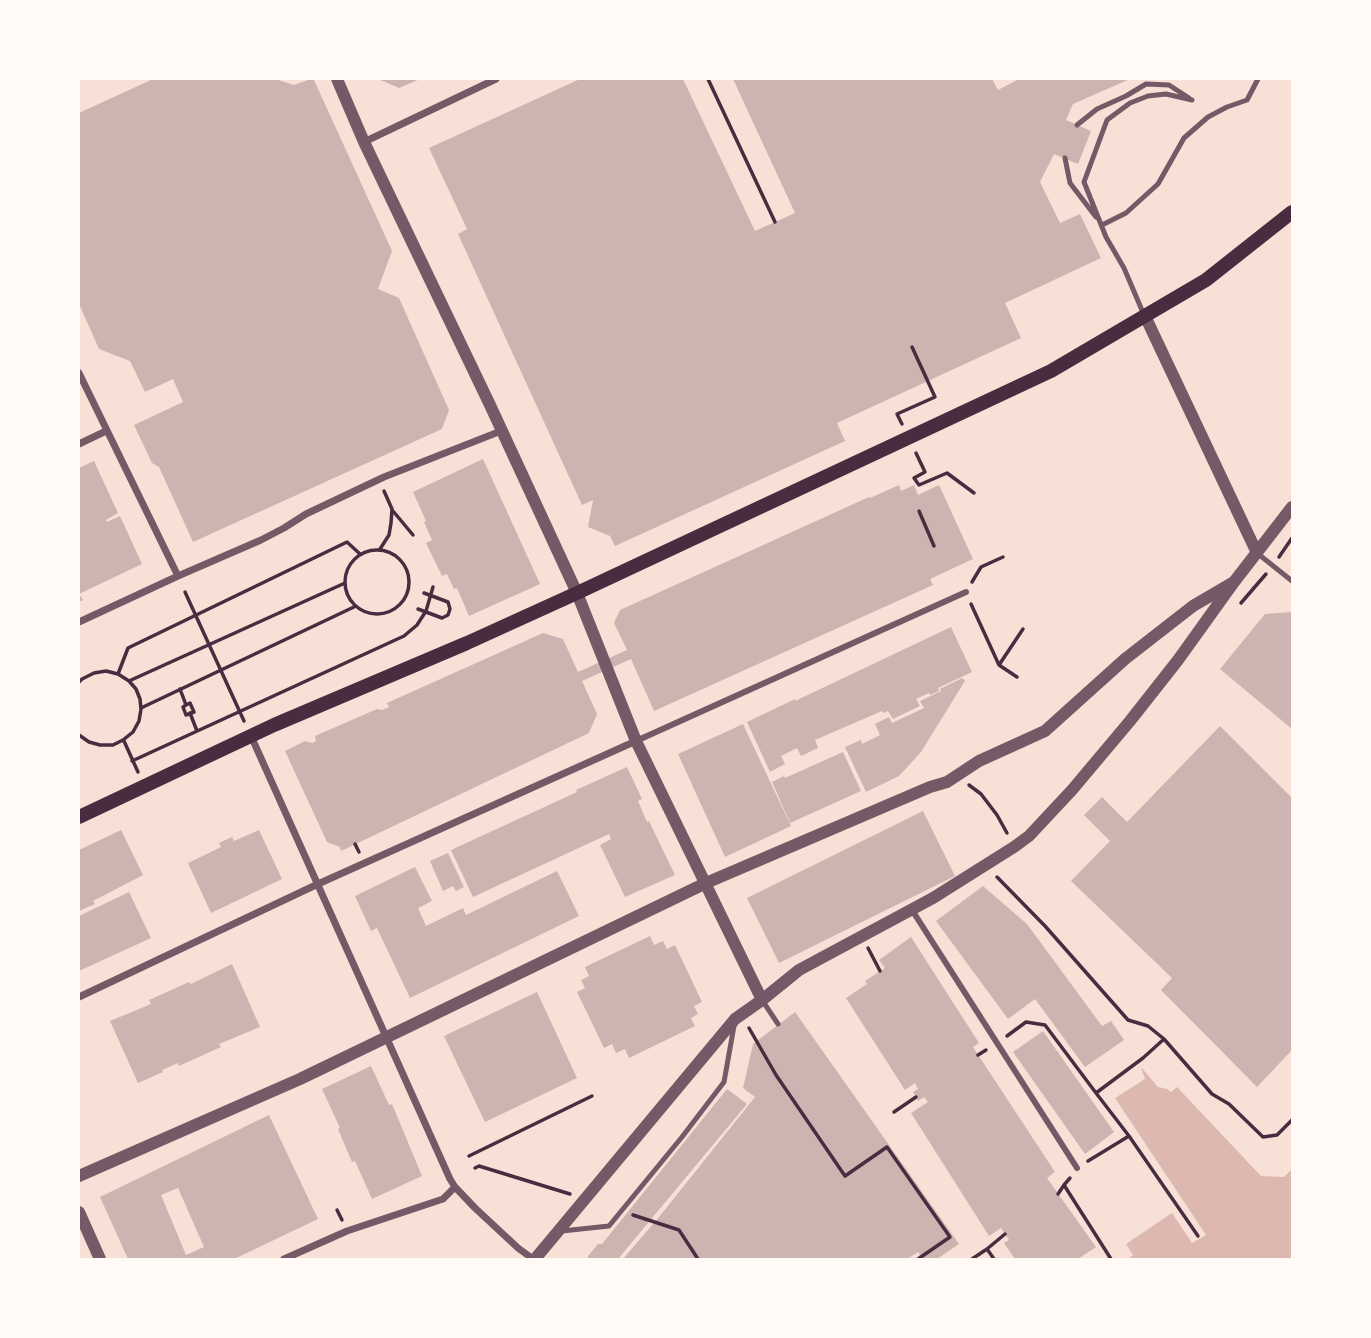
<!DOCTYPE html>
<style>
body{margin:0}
#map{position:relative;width:1371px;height:1338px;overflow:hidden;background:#f7e1d7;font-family:"Noto Sans",sans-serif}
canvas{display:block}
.frame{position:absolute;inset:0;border:80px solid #fffaf5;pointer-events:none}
</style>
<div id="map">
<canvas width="1371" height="1338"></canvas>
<div class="frame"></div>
</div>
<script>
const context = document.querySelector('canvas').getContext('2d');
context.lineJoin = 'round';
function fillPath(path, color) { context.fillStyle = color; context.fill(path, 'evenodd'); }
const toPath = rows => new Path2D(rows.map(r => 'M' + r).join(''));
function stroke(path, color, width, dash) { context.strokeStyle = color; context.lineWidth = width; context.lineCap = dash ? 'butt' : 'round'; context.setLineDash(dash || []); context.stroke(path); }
fillPath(toPath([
 [1141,1067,1158,1087,1167,1089,1171,1092,1177,1087,1261,1176,1284,1177,1292,1169,1292,1259,1128,1259,1133,1255,1126,1244,1172,1213,1192,1243,1206,1235,1115,1098,1145,1079]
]), '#dcb8b0');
fillPath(toPath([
 [153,79,275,79,294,85,308,80,314,80,392,251,378,289,399,298,449,410,442,429,193,542,159,467,152,463,134,425,183,402,173,379,145,392,130,361,99,349,79,304,79,113],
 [378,79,420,79,399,88],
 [580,79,683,79,755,231,795,213,733,79,992,79,998,90,1019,79,1130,79,1073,104,1066,120,1091,131,1078,164,1054,154,1040,182,1060,223,1080,214,1101,258,1005,303,1021,338,837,423,845,441,615,546,610,536,588,527,593,500,582,505,458,234,467,229,429,148],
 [483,459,540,584,469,616,457,588,454,589,447,574,442,576,426,543,432,540,424,522,426,521,413,492],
 [94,461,118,513,106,520,107,522,120,516,142,564,79,594,83,600,79,602,79,468],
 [899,485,901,491,914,485,918,495,939,485,973,559,930,579,933,585,654,711,631,659,582,681,597,714,589,733,341,851,340,847,327,842,285,751,305,741,312,743,316,741,315,736,377,709,382,710,389,707,387,703,543,633,563,639,578,672,627,650,614,623,620,610,869,497,870,498],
 [1292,612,1292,729,1220,669,1265,614],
 [951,627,972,672,938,688,939,691,930,695,929,693,916,699,920,706,893,719,888,711,884,713,882,711,815,740,818,748,801,756,797,748,781,756,785,764,770,772,747,722,795,699,795,701],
 [962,678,965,681,921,752,899,776,866,792,845,747,861,740,862,744,880,735,875,724,889,717,892,723,924,708,920,701,941,691,940,689],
 [743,724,791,826,725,857,678,754],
 [1220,726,1292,798,1292,1050,1257,1087,1161,990,1172,978,1071,881,1110,841,1084,815,1102,797,1127,822],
 [843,752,861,791,790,823,772,782,784,776,785,778],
 [627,767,642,799,638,801,647,822,649,821,675,875,625,897,600,845,611,839,609,834,473,897,451,850,577,792,576,790],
 [923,811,955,876,779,963,747,898],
 [121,830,143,875,93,901,95,904,79,911,79,850],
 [259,830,282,879,211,913,188,863,221,847,219,843,232,837,234,841],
 [448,853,464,887,456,891,453,886,443,891,430,861],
 [415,867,432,901,418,908,426,926,463,908,466,915,557,871,579,916,410,998,377,928,371,931,355,896],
 [983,886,1027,924,1102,1026,1111,1021,1124,1040,1085,1067,1035,999,1008,1019,936,921],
 [129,892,151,938,79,971,79,916],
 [650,936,654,945,663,941,667,949,675,945,702,1002,694,1006,698,1014,691,1018,695,1026,629,1058,625,1049,616,1053,612,1044,604,1048,577,992,585,988,581,980,589,976,585,967],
 [911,937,979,1043,973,1047,1055,1172,1047,1178,1096,1247,1078,1259,1015,1259,1004,1243,1009,1240,1001,1228,989,1236,911,1113,928,1102,924,1097,918,1101,916,1097,913,1092,918,1089,915,1083,905,1090,846,998,867,984,865,981,885,968,879,960],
 [232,964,260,1027,219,1044,221,1047,179,1066,178,1063,162,1070,163,1072,138,1083,110,1021,151,1004,149,1000,189,982,191,984],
 [537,992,577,1078,485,1122,444,1036],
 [795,1012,959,1244,937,1259,923,1259,918,1252,907,1259,623,1259,659,1217,755,1097,743,1088,753,1044],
 [1043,1031,1114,1132,1085,1154,1013,1052],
 [371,1066,389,1105,392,1104,422,1176,372,1199,355,1161,352,1162,338,1129,340,1128,322,1089],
 [727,1089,747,1104,618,1259,588,1259,588,1256,598,1244,602,1244],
 [269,1115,318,1219,234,1259,128,1259,100,1197],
 [178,1188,204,1247,186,1255,161,1195]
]), '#ccb4b1');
stroke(toPath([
 [708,79,775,222],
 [902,424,897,414,935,397,912,347],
 [916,453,925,472,914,478,919,485,947,473,974,493],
 [393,511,413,535],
 [919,511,934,546],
 [380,549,389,535,391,523,392,509,384,491],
 '345 582a32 32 0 1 1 64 0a32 32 0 1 1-64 0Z',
 [1279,557,1292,538],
 [972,582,981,567,1003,557],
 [185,592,244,721],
 [1241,603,1266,574],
 [971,604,999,665,1017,677],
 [418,609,442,618,448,615,450,609,448,602,424,593],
 [999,665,1023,629],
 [118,674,128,648,347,542,360,554],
 [129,681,345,583],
 [79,682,82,679,94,673,106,671,118,674,129,681,136,689,140,699,141,709,139,721,133,732,123,740,113,745,100,745,89,742,79,735],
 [180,689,186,705,183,707,186,715,194,712,190,703,186,705],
 [141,708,356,606],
 [190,713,197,731],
 [124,741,138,772],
 [132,761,404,636,417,625,426,611,433,587],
 [969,785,981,794,997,815,1007,833],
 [355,844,359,852],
 [997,877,1045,926,1128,1020,1148,1026,1164,1039,1212,1094,1229,1104,1263,1137,1277,1135,1292,1120],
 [868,948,880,971],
 [749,1028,776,1075,845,1176,887,1147,950,1237,918,1259],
 [1007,1036,1026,1022,1045,1025,1096,1093],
 [978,1055,986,1050],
 [894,1112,916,1097],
 [1129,1136,1198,1236],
 [469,1156,592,1096],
 [1088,1161,1129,1136,1096,1093,1143,1058,1164,1039],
 [475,1168,479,1166,570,1194],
 [1070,1178,1064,1185,1111,1259],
 [1058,1194,1064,1185],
 [337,1210,342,1220],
 [633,1215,679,1230,698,1259],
 [987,1249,1005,1234],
 [972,1259,987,1249,994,1259]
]), '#4a2c40', 3.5);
stroke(toPath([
 [1077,125,1097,109,1126,96,1146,84,1169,85,1189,98],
 [1065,158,1070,183,1096,217],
 [1102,225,1126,213,1158,184,1184,138,1208,117,1227,107,1247,100,1258,79],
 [1144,315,1124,268,1106,237,1084,182,1107,120,1130,103,1148,96,1166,94,1192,100],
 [1257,553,1292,581],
 [762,1000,778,1024],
 [562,1231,609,1226,682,1137,724,1082,734,1026]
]), '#755966', 5);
stroke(toPath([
 [636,741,966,592],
 [912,910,1077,1168]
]), '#755966', 6);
stroke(toPath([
 [364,142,496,79],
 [79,373,178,576],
 [79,444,106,431],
 [79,622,178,576,261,540,284,528,306,514,384,477,501,431],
 [251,736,450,1179,455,1187,475,1208,518,1248,533,1259],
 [79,997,318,884,636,741],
 [284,1259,347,1231,443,1199,455,1187]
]), '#755966', 7);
stroke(toPath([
 [337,79,364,142,490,405,577,593,636,741,762,1000],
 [1145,316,1257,553],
 [79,1176,300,1079,706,883,930,787,947,782,979,761,1045,731,1125,659,1193,606,1234,582],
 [79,1212,100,1259],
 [535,1259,735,1019,762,1000,799,970,933,898,1014,847,1029,836,1072,790,1130,721,1178,660,1234,582,1292,507]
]), '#755966', 12);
stroke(toPath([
 [79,817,274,725,467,643,577,593,1051,371,1206,280,1292,212]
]), '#4a2c40', 14);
</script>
